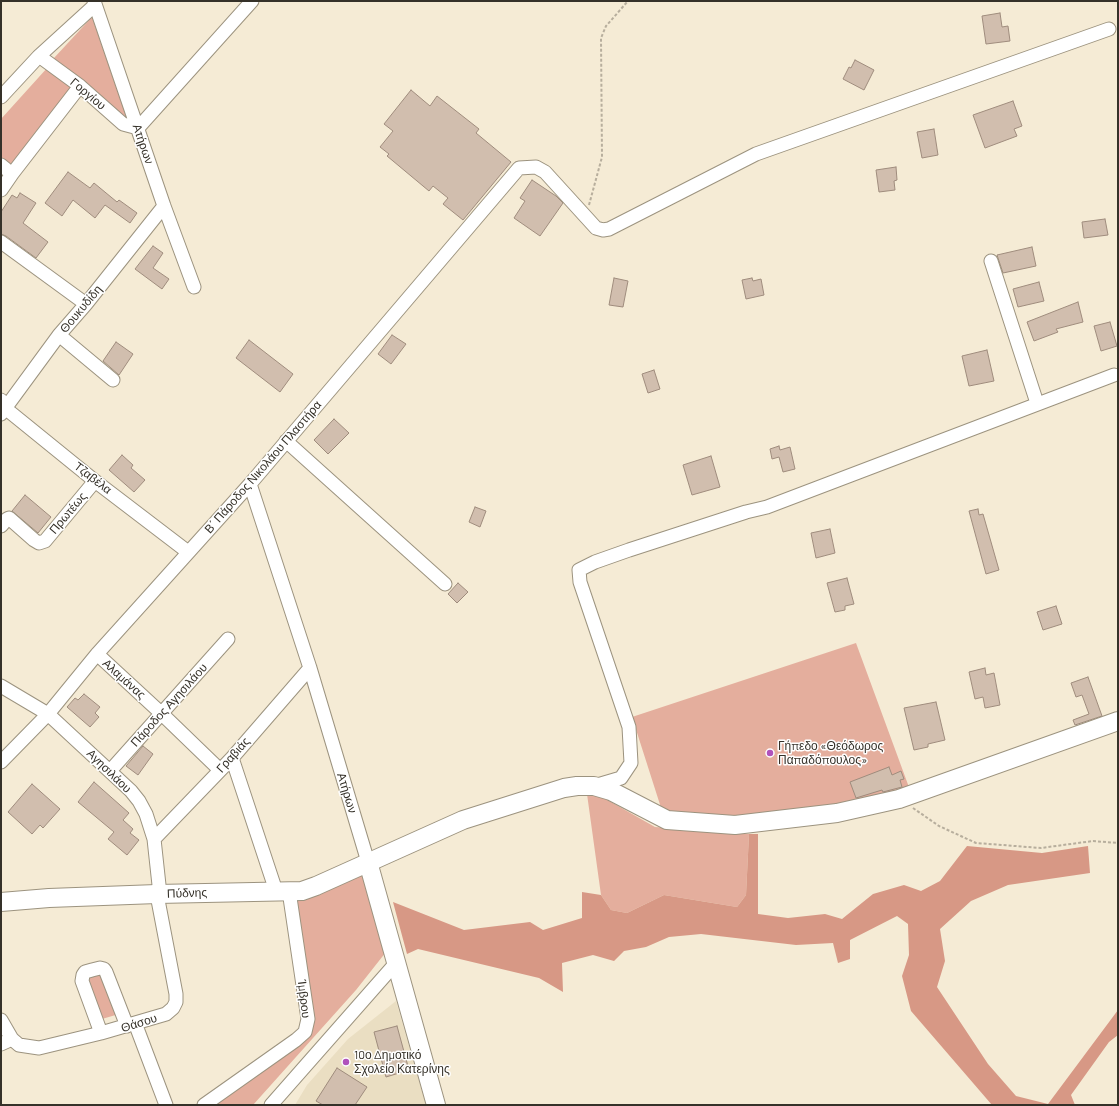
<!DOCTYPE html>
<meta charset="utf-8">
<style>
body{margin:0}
#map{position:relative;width:1119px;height:1106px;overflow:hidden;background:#f5ebd5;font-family:Barlow,sans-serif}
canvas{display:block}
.frame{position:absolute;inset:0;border:2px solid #353129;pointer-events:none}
</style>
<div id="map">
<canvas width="1119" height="1106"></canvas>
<div class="frame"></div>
</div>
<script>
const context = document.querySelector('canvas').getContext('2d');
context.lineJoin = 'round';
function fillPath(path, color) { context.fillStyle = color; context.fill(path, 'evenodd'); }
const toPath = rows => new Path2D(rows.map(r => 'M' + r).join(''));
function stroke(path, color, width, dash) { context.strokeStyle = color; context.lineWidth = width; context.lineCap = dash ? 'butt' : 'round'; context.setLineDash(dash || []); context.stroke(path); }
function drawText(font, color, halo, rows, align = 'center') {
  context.font = font + ' Barlow,sans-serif'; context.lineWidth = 3; context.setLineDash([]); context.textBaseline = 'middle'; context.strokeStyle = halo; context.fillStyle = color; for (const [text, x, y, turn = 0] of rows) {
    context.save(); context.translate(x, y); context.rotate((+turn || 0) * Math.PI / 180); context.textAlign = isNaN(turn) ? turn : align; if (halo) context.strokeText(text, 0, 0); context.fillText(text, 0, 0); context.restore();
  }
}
fillPath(toPath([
 [396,1001,426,1105,295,1105,307,1085,348,1039]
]), '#eadec2');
fillPath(toPath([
 [92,17,127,119,54,58],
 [48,67,78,91,18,173,1,160,1,119],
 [856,643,910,790,885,799,736,821,663,814,632,717],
 [587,794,604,798,655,827,749,834,746,895,737,907,664,895,627,913,611,910,601,895],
 [364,873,386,952,356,990,253,1105,206,1105,308,1031,292,895],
 [103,968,119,1014,102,1019,86,973]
]), '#e4ae9d');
fillPath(toPath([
 [749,834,758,834,758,914,788,918,825,914,842,919,873,894,904,885,921,891,940,881,967,846,1042,853,1088,846,1090,873,1008,885,971,901,940,929,945,961,937,987,988,1064,1016,1096,1048,1104,1118,1010,1118,1035,1109,1042,1071,1095,1075,1105,992,1105,911,1011,902,976,909,955,908,924,897,916,850,940,850,959,838,963,833,943,796,945,701,934,669,937,646,947,624,951,614,961,593,955,562,963,563,992,539,978,418,949,407,954,393,902,464,930,530,922,543,930,582,918,582,892,601,895,611,910,627,913,664,895,737,907,746,895]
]), '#d79885');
const building = toPath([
 [1000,13,1002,27,1008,26,1010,41,986,44,982,16,1000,13],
 [855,60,874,70,864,90,843,79,849,67,851,68,855,60],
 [411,90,430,106,437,96,479,129,476,133,511,162,463,220,443,204,448,198,433,186,429,191,387,156,389,154,380,147,393,131,384,124,411,90],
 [1013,101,1022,126,1014,129,1017,136,985,148,973,115,1013,101],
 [934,129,938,155,922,158,917,132,934,129],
 [896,167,897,180,894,181,895,190,879,192,876,170,896,167],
 [68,172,90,188,94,183,117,202,119,200,137,213,130,223,105,205,95,218,73,200,62,216,45,203,68,172],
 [532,180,556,196,563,203,540,236,514,218,525,201,520,198,532,180],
 [20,193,36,203,23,223,48,242,36,258,6,236,1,234,1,212,12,195,17,198,20,193],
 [1105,219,1108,235,1084,238,1082,222,1105,219],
 [153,246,163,253,153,268,169,279,162,289,135,269,153,246],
 [1032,247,1036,266,1003,273,997,255,1032,247],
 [614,278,628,281,623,307,609,305,614,278],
 [752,278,753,281,761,279,764,295,746,299,742,280,752,278],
 [1039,282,1044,301,1018,307,1013,289,1039,282],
 [1078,302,1083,322,1056,329,1058,332,1034,341,1027,322,1078,302],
 [1110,322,1117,346,1101,351,1094,326,1110,322],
 [392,335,406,344,391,364,378,354,392,335],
 [249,340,293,374,280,392,236,358,249,340],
 [116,342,133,354,119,375,103,361,116,342],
 [987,350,994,381,969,386,962,356,987,350],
 [654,370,660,389,648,393,642,374,654,370],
 [334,419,349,433,328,454,314,440,334,419],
 [779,446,780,450,790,447,795,469,783,472,779,457,772,459,770,449,779,446],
 [122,455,133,465,131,468,145,480,134,492,109,470,122,455],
 [711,456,720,487,692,495,683,465,711,456],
 [25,495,51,517,38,533,12,511,25,495],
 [475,507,486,511,480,527,469,522,475,507],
 [978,509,979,515,983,514,999,570,986,574,969,511,978,509],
 [830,529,835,553,816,558,811,533,830,529],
 [847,578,854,604,845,606,845,610,835,612,827,583,847,578],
 [458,583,468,592,457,603,448,594,458,583],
 [1056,606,1062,624,1043,630,1037,612,1056,606],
 [985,668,986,675,994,673,1000,705,985,708,983,697,975,699,969,672,985,668],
 [1088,677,1102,716,1075,725,1073,720,1089,714,1082,695,1076,697,1071,683,1088,677],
 [84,694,100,707,95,713,99,717,90,727,67,707,75,698,78,700,84,694],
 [936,702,945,740,928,744,928,747,914,750,904,708,936,702],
 [143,746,153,754,138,775,126,766,143,746],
 [889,767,892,775,901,771,904,779,900,780,902,787,883,792,882,790,856,798,850,782,889,767],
 [94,782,129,813,123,820,133,829,130,833,139,840,127,855,108,839,114,832,78,802,94,782],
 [32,784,60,809,43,828,40,825,32,834,8,812,32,784],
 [397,1026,409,1070,386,1077,374,1032,397,1026],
 [337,1068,367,1087,355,1105,323,1105,316,1101,337,1068]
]);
fillPath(building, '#d1beae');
stroke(building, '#9f8c7d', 1);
const street = toPath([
 [94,1,164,206,194,287],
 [39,56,80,86,123,124,138,128,252,1],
 [1,97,39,56,95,5],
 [1,165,12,174],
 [1,190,12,174,80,86],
 [1,242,86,304],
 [991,261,1037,403],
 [59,335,113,380],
 [1,400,5,408,95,481,188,552],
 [1,414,59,335,86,304,164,206],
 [286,441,445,584],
 [250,484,310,668,368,862],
 [1,526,7,519,9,518,34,540,39,543,45,541,95,481],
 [97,654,162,714,220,770],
 [1,686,48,714,131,791,139,801,146,814,154,839,159,885,157,894,158,900,176,994,176,1002,173,1008,166,1014,101,1033,39,1048,19,1045,12,1039,1,1020],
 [232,758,276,891],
 [1,762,48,714,97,654,250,484,519,168,536,167,545,172,596,228,603,230,609,229,756,154,1109,29],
 [110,771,228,639],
 [594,786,621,778,631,763,629,727,580,582,579,570,595,562,629,550,746,512,767,507,1114,375],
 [154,839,232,758,310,668],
 [135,1023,166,1105],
 [101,1033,82,981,83,975,85,972,92,970,100,968,104,969,106,972,127,1026],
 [1,1044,12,1039],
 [204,1105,296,1040,305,1032,308,1019,289,891],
 [271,1105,396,963]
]);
const secondary = toPath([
 [368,862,436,1105],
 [1,902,49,898,157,894,302,891,316,886,463,820,564,788,577,786,594,786,611,791,667,820,735,825,837,813,899,799,1118,721]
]);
stroke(street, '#9c937f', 15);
stroke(secondary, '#9c937f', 20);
stroke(toPath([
 [589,205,602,157,601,38,606,26,628,1],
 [913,808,939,826,976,843,1041,848,1093,841,1118,843]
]), '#b7ae9d', 2, [3, 2]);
stroke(street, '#fff', 13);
stroke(secondary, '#fff', 18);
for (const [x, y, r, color] of [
 [770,753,4,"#b052bc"],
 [346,1062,4,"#b052bc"]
]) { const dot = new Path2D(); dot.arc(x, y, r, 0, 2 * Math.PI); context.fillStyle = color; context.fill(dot); stroke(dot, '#fff', 1.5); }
drawText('12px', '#353129', '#fff', [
 ["Γοργίου",88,94,40],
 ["Ατήρων",143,144,71],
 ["Θουκυδίδη",81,309,-50],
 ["Β΄ Πάροδος Νικολάου Πλαστήρα",263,467,-49],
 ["Τζαβέλα",93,478,38],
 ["Πρωτέως",68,513,-50],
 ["Αλαμάνας",124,679,42],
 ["Πάροδος Αγησιλάου",169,705,-48],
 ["Γραβιάς",233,755,-48],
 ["Αγησιλάου",109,771,44],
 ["Ατήρων",347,793,73],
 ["Πύδνης",187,893,-2],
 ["Ίμβρου",304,999,83],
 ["Θάσου",139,1023,-17]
]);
drawText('12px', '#353129', '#fff', [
 ["Γήπεδο «Θεόδωρος",778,746],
 ["Παπαδόπουλος»",778,760],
 ["10ο Δημοτικό",354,1055],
 ["Σχολείο Κατερίνης",354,1069]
], 'left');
</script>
